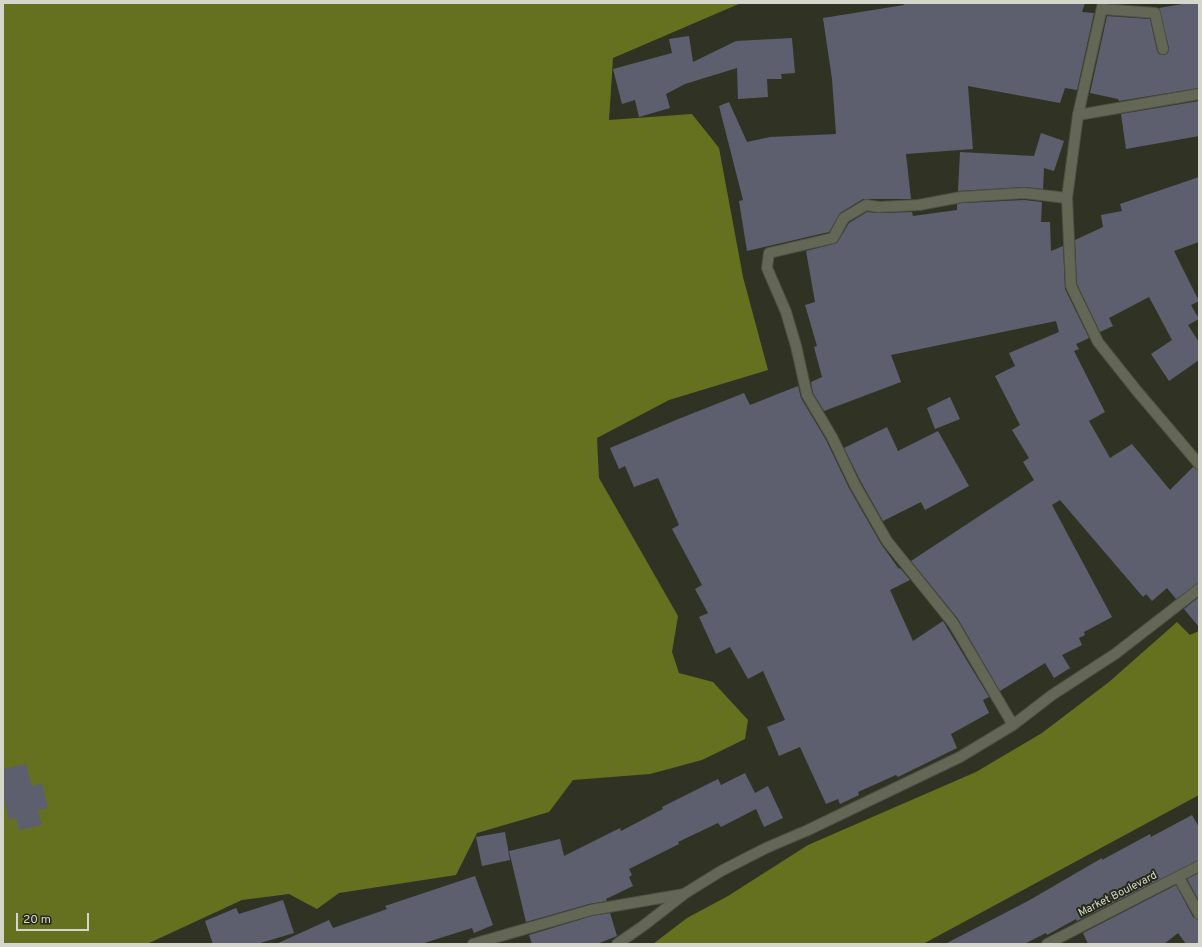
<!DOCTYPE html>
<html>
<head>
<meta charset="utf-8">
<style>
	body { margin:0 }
	#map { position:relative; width:1202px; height:947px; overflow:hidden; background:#303324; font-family:Overpass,sans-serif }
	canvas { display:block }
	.frame { position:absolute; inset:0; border:4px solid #d5d7cd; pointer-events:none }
	.scale { position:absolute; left:16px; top:913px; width:73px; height:18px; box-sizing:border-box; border:2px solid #d5d7cd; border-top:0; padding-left:5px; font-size:12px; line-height:14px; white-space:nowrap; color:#d5d7cd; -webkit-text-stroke:3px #27291b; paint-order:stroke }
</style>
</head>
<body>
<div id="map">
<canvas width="1202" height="947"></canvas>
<div class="frame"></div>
<div class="scale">20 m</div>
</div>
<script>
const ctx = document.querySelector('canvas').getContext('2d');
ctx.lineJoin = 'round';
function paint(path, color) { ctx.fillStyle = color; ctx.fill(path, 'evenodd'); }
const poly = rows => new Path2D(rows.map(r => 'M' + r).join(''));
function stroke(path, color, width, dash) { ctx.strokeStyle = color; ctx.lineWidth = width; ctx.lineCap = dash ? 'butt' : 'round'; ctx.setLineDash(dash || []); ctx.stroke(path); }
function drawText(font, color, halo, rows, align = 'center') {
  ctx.font = font + ' Overpass,sans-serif'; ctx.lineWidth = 4; ctx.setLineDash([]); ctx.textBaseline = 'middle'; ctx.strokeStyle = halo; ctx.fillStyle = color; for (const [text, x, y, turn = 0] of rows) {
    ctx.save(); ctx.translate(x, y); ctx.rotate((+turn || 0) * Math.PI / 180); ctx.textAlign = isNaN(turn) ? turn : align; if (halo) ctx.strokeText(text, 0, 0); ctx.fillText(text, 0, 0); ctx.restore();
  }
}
paint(poly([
	[3,3,741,3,613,58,609,120,692,114,719,148,743,277,768,370,669,400,597,438,599,478,678,616,672,652,679,673,713,682,748,720,745,739,702,760,650,774,573,780,549,812,477,833,456,875,339,893,317,909,289,894,242,900,147,944,3,944],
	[1177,622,1190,635,1199,631,1199,795,923,944,653,944,687,918,728,896,808,845,976,772,1042,733,1109,682]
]), '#66711f');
paint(poly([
	[903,3,1085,3,1082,12,1094,13,1077,90,1065,88,1060,103,968,86,973,149,906,154,911,199,863,199,840,213,829,232,747,251,739,201,743,200,719,106,729,102,747,142,770,137,836,134,832,79,823,18,904,5],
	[1188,3,1199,3,1199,88,1119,101,1118,99,1090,93,1107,16,1150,19,1157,51,1159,54,1164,55,1168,53,1169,48,1159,8],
	[689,36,693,62,736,41,792,38,795,73,781,74,782,79,767,79,768,97,738,99,737,68,685,84,666,94,670,108,639,117,635,100,622,104,613,69,672,53,669,39],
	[1199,101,1199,136,1126,149,1121,114],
	[1041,133,1064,141,1054,171,1044,168,1043,189,1024,187,958,191,960,152,1034,156],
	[1199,177,1199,242,1174,251,1199,301,1191,305,1199,319,1188,325,1199,342,1199,360,1169,381,1151,354,1172,340,1149,297,1109,318,1113,326,1100,332,1077,284,1075,240,1103,227,1101,215,1122,211,1120,204],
	[1024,200,1042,202,1041,222,1050,222,1051,251,1063,246,1065,289,1089,338,1076,344,1079,349,1074,351,1105,412,1089,421,1110,458,1132,444,1170,490,1193,467,1199,470,1199,583,1176,599,1167,588,1152,601,1146,594,1143,597,1060,500,1052,505,1112,617,1084,632,1085,635,1079,638,1082,645,1062,655,1070,668,1054,678,1045,663,1000,691,958,619,911,561,1034,480,1023,462,1029,458,1012,430,1020,425,995,376,1015,366,1009,353,1059,332,1056,321,891,355,901,382,824,411,813,393,811,382,822,377,814,347,817,346,805,305,815,302,806,251,837,243,849,223,867,212,879,213,912,212,913,216,957,210,957,204,962,203],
	[798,386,801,398,826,440,849,488,881,544,899,569,900,568,910,580,890,590,913,641,943,621,989,697,983,700,989,713,951,734,957,748,898,777,896,775,858,792,859,795,840,804,838,799,826,804,800,747,779,756,767,727,785,720,763,671,748,679,730,647,716,654,699,617,708,613,695,589,702,585,672,529,679,525,658,478,634,487,625,466,619,469,610,448,676,420,744,393,750,405],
	[950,397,960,419,935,429,927,408],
	[887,427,898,451,938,431,969,486,925,510,921,502,883,521,861,482,844,448],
	[1199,597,1199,627,1184,609],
	[26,764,32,786,42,783,48,808,38,810,42,825,19,830,16,818,9,820,3,795,3,769],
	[745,773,755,793,768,786,783,818,764,827,756,809,721,827,718,823,678,842,679,844,629,869,632,875,629,877,633,886,606,899,607,901,589,904,526,922,509,851,560,839,564,856,620,828,621,831,663,809,662,807,718,779,721,785],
	[1192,815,1199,827,1199,860,1077,921,1076,919,1047,935,1046,933,1024,944,945,944,1028,901,1102,858,1102,860,1150,834,1151,837],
	[505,832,510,860,482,866,476,837],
	[1199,873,1199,901,1187,879],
	[475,876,493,925,474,933,472,928,421,944,276,944,329,920,333,928,387,909,385,906],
	[1176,885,1193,917,1199,920,1199,944,1186,944,1178,933,1164,944,1088,944,1083,933],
	[283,900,294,933,257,944,213,944,205,921,236,908,239,914],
	[610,913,617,936,597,944,532,944,529,935,592,916]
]), '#5d5f6f');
const minor = poly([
	[1102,9,1155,13,1163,49],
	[1078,115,1199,94],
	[1013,725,953,623,887,541,855,485,832,437,807,395,796,346,786,312,767,268,769,253,833,238,844,218,866,205,879,207,919,205,961,197,1024,193,1067,198],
	[1179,878,1199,914],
	[473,944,591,910,684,894,721,871,766,848,808,830,960,757,1013,725,1052,695,1115,654,1199,589],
	[617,944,643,926,683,895],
	[1047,944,1199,866]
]);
const tertiary = poly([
	[1103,3,1078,115,1067,198,1071,286,1098,342,1137,391,1199,464]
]);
stroke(minor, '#4e5043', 12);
stroke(tertiary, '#4e5043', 12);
stroke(minor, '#646756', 10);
stroke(tertiary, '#646756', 10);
drawText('11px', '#d5d7cd', '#27291b', [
	["Market Boulevard",1118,895,-27]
]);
</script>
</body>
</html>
